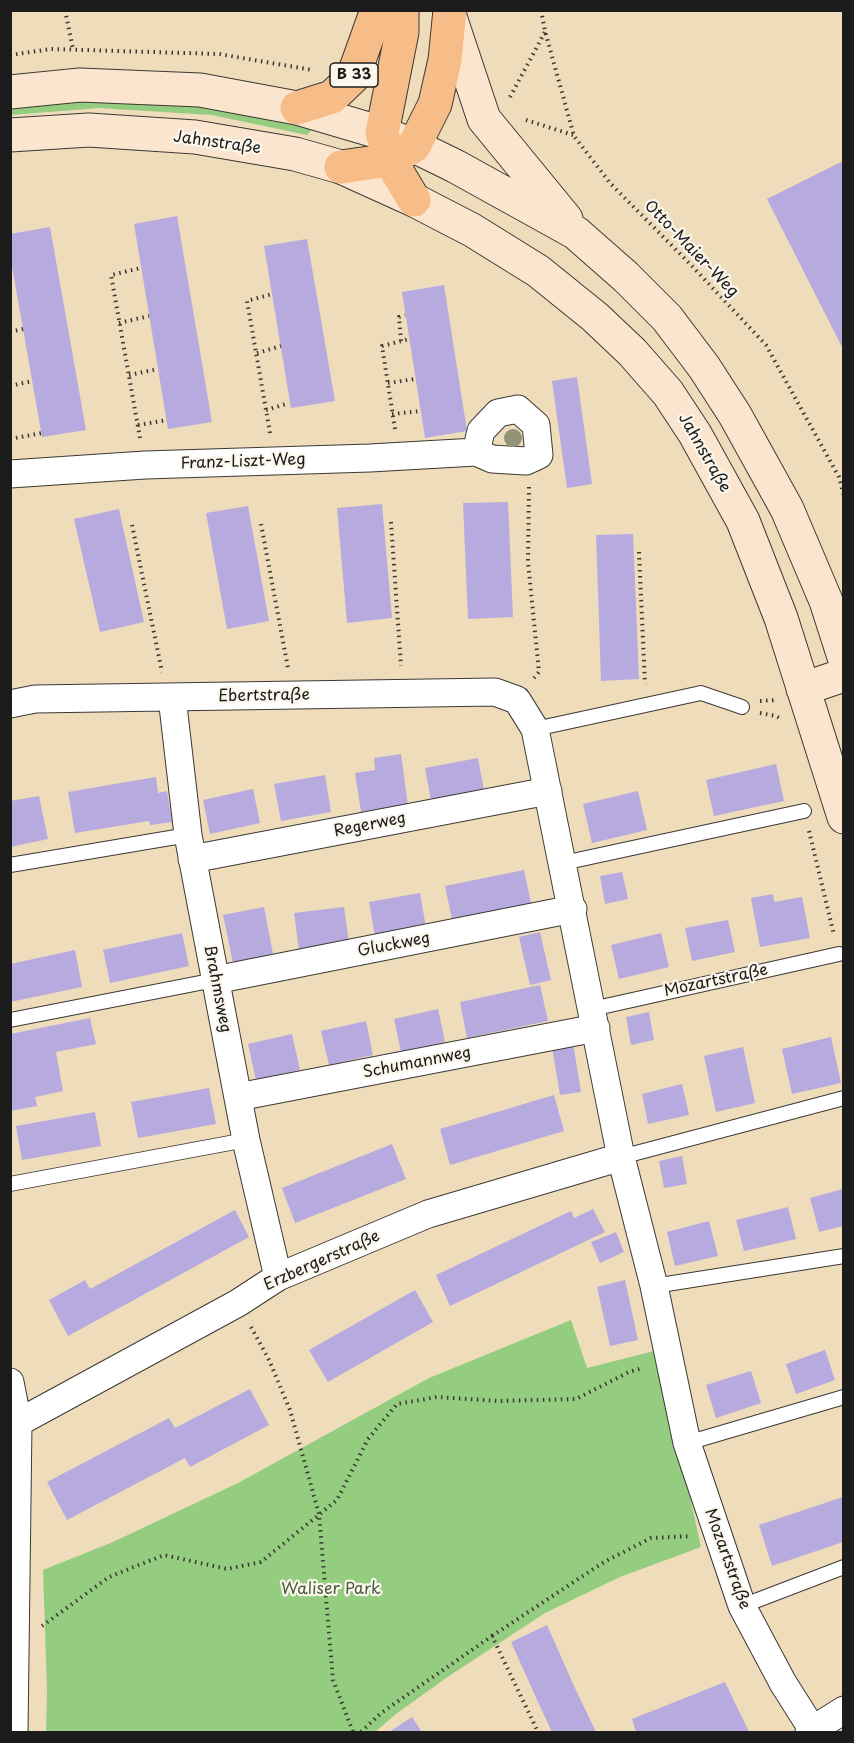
<!DOCTYPE html>
<html>
<head>
<meta charset="utf-8">
<style>
	body { margin:0 }
	#map { position:relative; width:854px; height:1743px; overflow:hidden; background:#efdcbb; font-family:"Playpen Sans",sans-serif }
	canvas { display:block }
	.frame { position:absolute; inset:0; border:12px solid #1c1c1c; pointer-events:none }
</style>
</head>
<body>
<div id="map">
<canvas width="854" height="1743"></canvas>
<div class="frame"></div>
</div>
<script>
const ctx = document.querySelector('canvas').getContext('2d');
ctx.lineJoin = 'round';
function paint(path, color) { ctx.fillStyle = color; ctx.fill(path, 'evenodd'); }
const poly = rows => new Path2D(rows.map(r => 'M' + r).join(''));
function stroke(path, color, width, dash) { ctx.strokeStyle = color; ctx.lineWidth = width; ctx.lineCap = dash ? 'butt' : 'round'; ctx.setLineDash(dash || []); ctx.stroke(path); }
function drawText(font, color, halo, rows, align = 'center') {
  ctx.font = font + ' "Playpen Sans",sans-serif'; ctx.lineWidth = 4.5; ctx.setLineDash([]); ctx.textBaseline = 'middle'; ctx.strokeStyle = halo; ctx.fillStyle = color; for (const [text, x, y, turn = 0] of rows) {
    ctx.save(); ctx.translate(x, y); ctx.rotate((+turn || 0) * Math.PI / 180); ctx.textAlign = isNaN(turn) ? turn : align; if (halo) ctx.strokeText(text, 0, 0); ctx.fillText(text, 0, 0); ctx.restore();
  }
}
paint(poly([
	[99,97,190,101,315,126,307,135,212,115,99,108,11,115,11,105],
	[571,1320,587,1368,658,1350,701,1547,620,1577,545,1613,446,1678,396,1714,375,1732,46,1732,47,1690,43,1570,113,1542,238,1483,429,1378]
]), '#94cd80');
paint(poly([
	[843,161,843,349,767,199],
	[177,216,212,422,168,429,134,224],
	[50,227,86,430,42,437,10,255,10,234],
	[307,239,335,401,291,408,264,246],
	[444,285,467,431,425,438,402,292],
	[577,377,592,484,567,488,552,381],
	[508,502,513,617,468,619,463,503],
	[382,504,392,618,347,623,337,508],
	[248,506,269,621,227,629,206,513],
	[119,509,144,622,100,632,74,519],
	[633,534,639,679,601,681,596,535],
	[401,754,408,806,361,812,355,773,375,770,374,758],
	[478,758,484,791,431,801,425,768],
	[776,764,784,801,714,816,706,780],
	[325,775,331,812,281,821,274,784],
	[156,777,158,793,167,791,172,822,150,825,149,821,75,833,68,792],
	[253,789,260,823,210,834,203,800],
	[638,791,647,830,592,843,583,804],
	[39,796,48,839,10,847,10,801],
	[524,870,531,903,452,919,445,886],
	[622,872,628,899,605,904,600,876],
	[420,893,426,928,375,937,369,902],
	[773,894,774,902,802,897,810,938,760,947,751,898],
	[264,907,273,954,233,963,223,915],
	[344,907,349,943,299,950,294,913],
	[728,920,735,952,692,961,685,928],
	[540,932,551,980,530,985,519,937],
	[182,933,189,966,110,983,103,950],
	[661,933,669,967,619,979,611,945],
	[75,950,82,987,10,1002,10,964],
	[540,985,548,1021,467,1038,460,1002],
	[438,1009,445,1042,401,1052,394,1019],
	[649,1012,654,1040,631,1045,626,1017],
	[90,1018,96,1044,56,1052,63,1091,35,1097,37,1106,10,1111,10,1034],
	[366,1021,373,1055,329,1065,321,1031],
	[292,1034,300,1070,256,1080,248,1044],
	[831,1037,841,1083,792,1094,782,1049],
	[573,1043,581,1092,560,1095,552,1047],
	[743,1047,755,1103,716,1112,704,1056],
	[682,1084,689,1115,648,1124,642,1094],
	[209,1088,216,1124,138,1138,131,1102],
	[554,1095,564,1131,450,1165,440,1129],
	[95,1112,101,1146,22,1160,16,1126],
	[392,1144,406,1179,295,1223,282,1188],
	[682,1156,687,1184,664,1188,659,1161],
	[843,1189,843,1226,819,1232,810,1198],
	[788,1207,796,1239,744,1251,736,1220],
	[593,1209,605,1232,450,1306,436,1275,571,1211,574,1218],
	[235,1210,249,1237,68,1336,49,1300,85,1280,90,1289],
	[709,1221,718,1256,675,1266,667,1232],
	[616,1232,624,1252,600,1263,591,1242],
	[625,1280,638,1340,610,1346,597,1287],
	[415,1290,433,1322,328,1382,309,1350],
	[825,1350,835,1380,796,1394,786,1364],
	[751,1371,761,1403,716,1418,706,1385],
	[250,1389,269,1425,190,1467,185,1458,67,1520,47,1482,169,1418,175,1428],
	[843,1497,843,1542,772,1566,759,1525],
	[547,1625,574,1686,596,1732,552,1732,538,1702,511,1642],
	[725,1682,749,1732,636,1732,632,1719],
	[412,1717,422,1732,389,1732]
]), '#b7aadf');
const lane = poly([
	[535,729,701,693,742,707],
	[563,863,804,811],
	[10,865,188,835],
	[592,1009,839,954],
	[10,1020,215,980],
	[621,1157,844,1098],
	[10,1184,246,1140],
	[654,1286,844,1256],
	[687,1443,844,1397],
	[742,1606,844,1567]
]);
const street = poly([
	[10,474,145,465,370,458,476,452,492,459,526,461,539,455,536,425,518,409,498,413,481,431,476,452],
	[172,697,188,835,246,1140,278,1277],
	[10,704,35,699,495,692,517,700,535,729,621,1157,654,1286,687,1443,742,1606,783,1683,814,1732],
	[192,859,548,791],
	[215,980,573,909],
	[238,1097,596,1028],
	[10,1382,18,1423,14,1732],
	[10,1427,238,1303,278,1277,428,1214,621,1157],
	[809,1732,844,1710]
]);
const secondary = poly([
	[450,17,484,119,566,219],
	[10,92,80,85,200,90,297,108,382,133,414,146,455,166,576,233,626,277,667,318,704,367,735,415,787,509,826,601,844,657],
	[10,135,89,130,195,137,295,154,341,167,414,200,472,230,538,271,595,317,632,352,668,393,695,434,743,521,781,618,844,817],
	[803,689,844,675]
]);
const primary = poly([
	[402,10,402,32,382,133,390,160,414,200],
	[297,108,332,97,353,77,377,10],
	[341,167,390,160,414,146,435,104,445,60,450,10]
]);
stroke(lane, '#3c3934', 16);
stroke(street, '#3c3934', 29);
stroke(secondary, '#3c3934', 35);
stroke(primary, '#3c3934', 35);
stroke(poly([
	[65,10,73,49],
	[541,10,545,31,574,136,610,183,692,266,766,345,839,477,844,496],
	[10,55,51,49,219,54,312,70],
	[510,97,545,32],
	[526,120,573,135],
	[10,281,15,280],
	[119,323,149,316],
	[10,332,23,329],
	[401,341,399,317,405,315],
	[257,353,281,346],
	[129,375,158,369],
	[388,383,415,379],
	[10,386,32,381],
	[266,410,289,403],
	[392,414,421,411],
	[138,425,167,420],
	[395,429,382,346,409,339],
	[270,433,247,301,272,294],
	[140,438,111,275,141,268],
	[10,439,42,433],
	[529,487,528,562,539,672,534,678],
	[391,522,401,666],
	[261,524,288,668],
	[132,525,162,672],
	[639,552,645,684],
	[760,701,776,700],
	[760,713,776,716,781,719],
	[809,831,834,935],
	[251,1327,269,1360,290,1410,319,1514,333,1680,353,1732],
	[42,1626,109,1577,164,1555,227,1569,261,1562,337,1500,368,1439,397,1404,437,1397,498,1401,576,1399,629,1372,643,1368],
	[492,1636,604,1562,651,1538,691,1536],
	[361,1732,381,1713,492,1636,538,1732]
]), '#3c3934', 4, [1.5, 4.5]);
stroke(lane, '#fff', 14);
stroke(street, '#fff', 27);
stroke(secondary, '#fce5cf', 33);
stroke(primary, '#f7bd88', 33);
ctx.fillStyle = '#929477';
for (const [x, y] of [
	[513,438]
]) { ctx.beginPath(); ctx.arc(x, y, 9, 0, 2 * Math.PI); ctx.fill(); }
for (const [x, y, w] of [
	[354,75,48]
]) { const box = new Path2D(); box.roundRect(x - w / 2, y - 12, w, 24, 4.5); ctx.fillStyle = '#fbf7ec'; ctx.fill(box); stroke(box, '#1c1c1c', 1.5); }
drawText('bold 15px', '#1c1c1c', null, [
	["B 33",354,75]
]);
drawText('16px', '#1c1c1c', '#fbf7ec', [
	["Jahnstraße",217,143,8],
	["Otto-Maier-Weg",691,249,46],
	["Jahnstraße",704,453,60],
	["Franz-Liszt-Weg",243,462,-2],
	["Ebertstraße",264,696,-1],
	["Regerweg",370,825,-11],
	["Gluckweg",394,945,-11],
	["Mozartstraße",716,981,-12],
	["Brahmsweg",217,989,79],
	["Schumannweg",417,1063,-11],
	["Erzbergerstraße",322,1261,-24],
	["Mozartstraße",727,1559,70]
]);
drawText('16px', '#465a3f', '#fbf7ec', [
	["Waliser Park",331,1590]
]);
</script>
</body>
</html>
